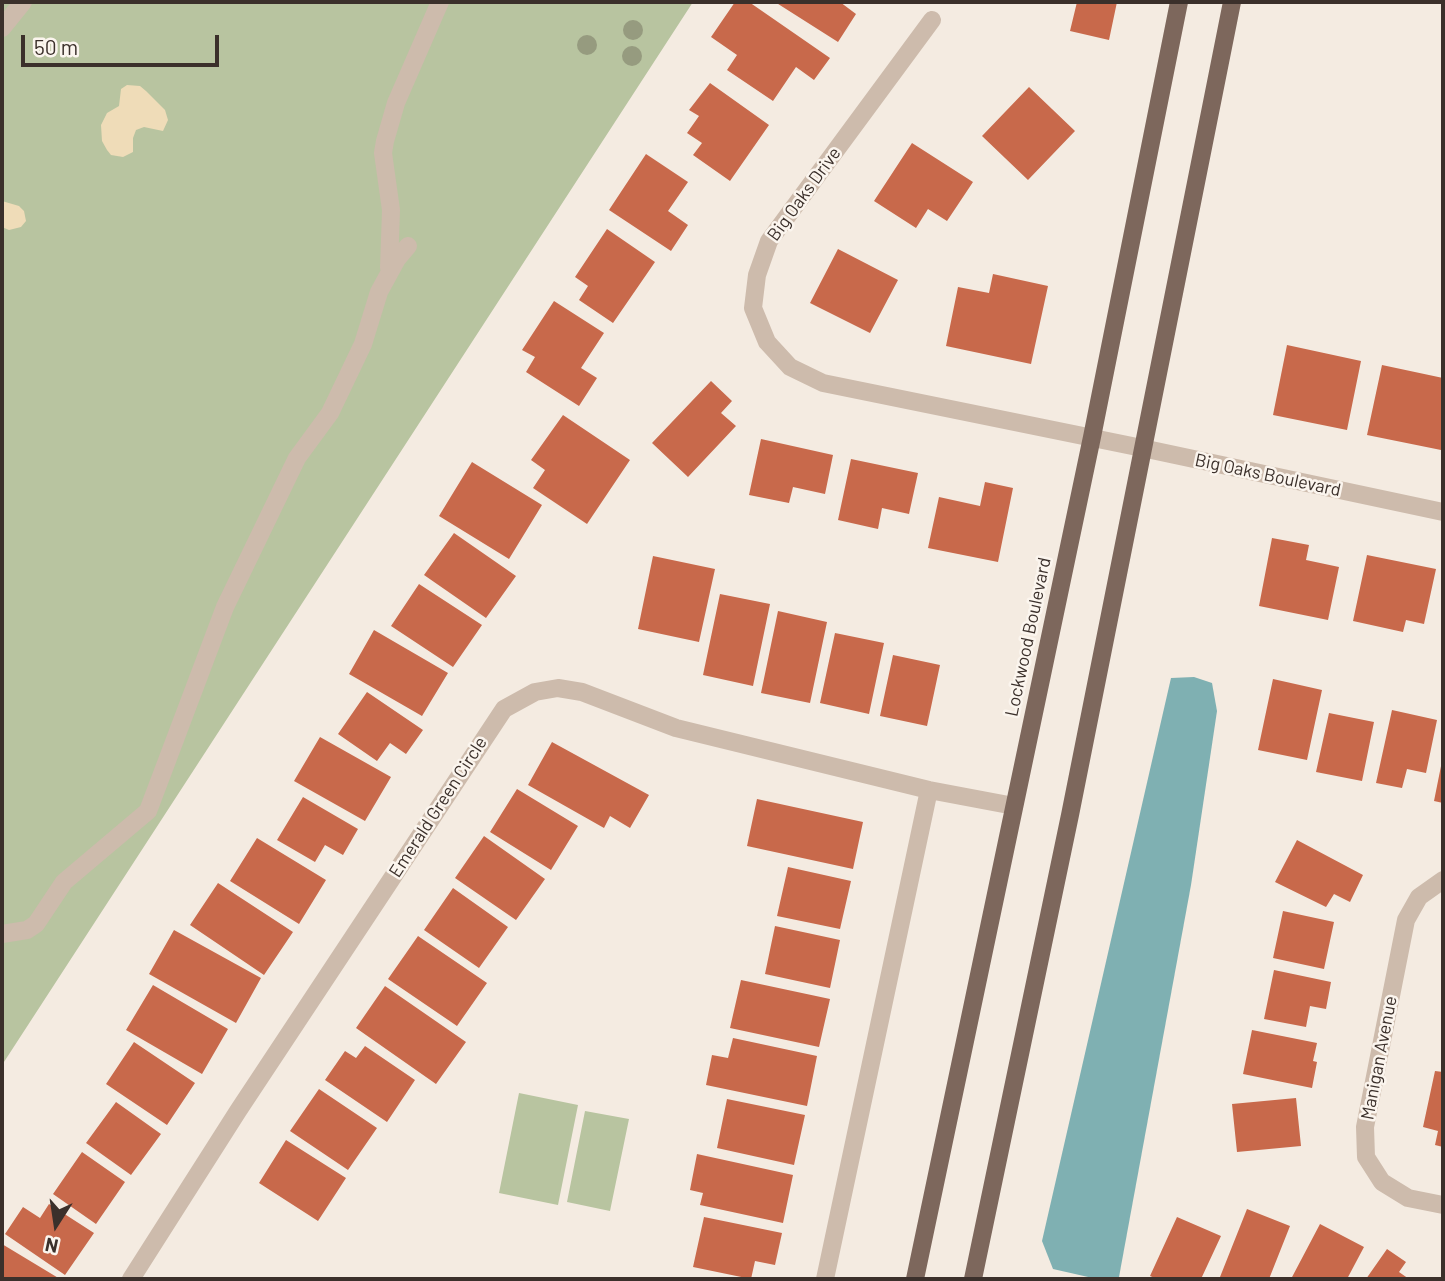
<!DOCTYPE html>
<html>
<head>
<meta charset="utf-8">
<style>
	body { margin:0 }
	#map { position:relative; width:1445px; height:1281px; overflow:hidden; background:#f4ebe1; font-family:Barlow,sans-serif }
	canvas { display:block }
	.frame { position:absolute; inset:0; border:4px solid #3b302b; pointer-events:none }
	.north { position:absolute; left:21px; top:1190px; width:70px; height:70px; -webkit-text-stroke:5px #fbf5ee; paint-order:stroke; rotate:192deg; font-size:19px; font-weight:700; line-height:28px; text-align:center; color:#3b302b }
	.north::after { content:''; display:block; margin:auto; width:24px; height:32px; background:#3b302b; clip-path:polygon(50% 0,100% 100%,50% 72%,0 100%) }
	.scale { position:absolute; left:21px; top:35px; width:198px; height:32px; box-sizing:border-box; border:4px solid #3b302b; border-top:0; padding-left:9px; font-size:21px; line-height:24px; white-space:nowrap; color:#3b302b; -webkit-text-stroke:5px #fbf5ee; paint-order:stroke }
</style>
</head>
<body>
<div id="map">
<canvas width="1445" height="1281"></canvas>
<div class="frame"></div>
<div class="north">N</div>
<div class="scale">50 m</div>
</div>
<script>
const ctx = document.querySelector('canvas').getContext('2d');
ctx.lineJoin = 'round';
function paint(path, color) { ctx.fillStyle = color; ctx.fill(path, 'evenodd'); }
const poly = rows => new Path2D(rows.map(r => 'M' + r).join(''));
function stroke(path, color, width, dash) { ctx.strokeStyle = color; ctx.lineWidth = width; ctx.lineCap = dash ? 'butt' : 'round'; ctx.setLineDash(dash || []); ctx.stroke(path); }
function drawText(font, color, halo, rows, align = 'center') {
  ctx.font = font + ' Barlow,sans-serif'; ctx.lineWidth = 5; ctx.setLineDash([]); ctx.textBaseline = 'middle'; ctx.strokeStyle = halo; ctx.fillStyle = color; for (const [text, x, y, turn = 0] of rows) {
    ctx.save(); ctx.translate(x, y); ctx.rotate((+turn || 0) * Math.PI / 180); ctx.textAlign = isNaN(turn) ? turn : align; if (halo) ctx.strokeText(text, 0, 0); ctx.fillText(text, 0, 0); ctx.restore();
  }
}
paint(poly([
	[2,2,693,2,2,1065],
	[519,1093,578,1105,558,1205,499,1193],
	[585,1111,629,1119,610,1211,567,1202]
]), '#b8c4a0');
paint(poly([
	[127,85,140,86,146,91,165,110,168,120,163,131,144,127,136,130,133,138,133,152,123,157,111,155,107,150,102,141,101,125,107,113,119,106,121,89],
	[2,201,19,206,24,211,26,221,21,227,9,230,2,227]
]), '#efdcb8');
paint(poly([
	[1194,677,1212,683,1217,711,1191,885,1119,1277,1097,1279,1053,1269,1042,1241,1171,678]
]), '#7fb0b2');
paint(poly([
	[735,2,749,2,830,58,814,80,796,67,773,101,727,70,737,55,711,37],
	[775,2,840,2,856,14,838,42],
	[1077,2,1117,2,1109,40,1070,31],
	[710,83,769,125,730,181,693,155,702,143,687,133,699,116,689,110],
	[1029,87,1075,131,1028,180,982,136],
	[912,143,973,182,947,221,928,209,916,228,874,201],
	[646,154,688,182,668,211,688,225,671,251,609,210],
	[607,229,655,262,613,323,579,300,588,286,575,277],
	[838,249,898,280,870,333,810,303],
	[993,274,1048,286,1031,364,946,346,958,287,989,293],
	[554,301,604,333,581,368,597,378,579,406,526,372,535,357,522,350],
	[1287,345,1361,361,1347,430,1273,415],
	[1382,365,1443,378,1443,439,1441,450,1367,435],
	[711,381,732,401,721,413,736,426,688,477,652,443],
	[563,415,630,460,587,524,533,488,545,470,531,460],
	[761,439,833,455,825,494,793,487,789,503,749,495],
	[851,459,918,473,909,514,882,508,878,529,838,520],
	[472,462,542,505,509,559,439,516],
	[985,482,1013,488,998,562,928,548,939,497,980,506],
	[454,533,516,576,486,618,424,575],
	[1272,538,1309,545,1306,560,1339,567,1328,620,1259,606],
	[1367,555,1436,569,1424,624,1406,620,1403,632,1353,621],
	[653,556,715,569,699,642,638,629],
	[419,584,482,625,453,667,391,626],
	[720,594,770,604,753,686,703,675],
	[778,611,827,622,810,703,761,693],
	[374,630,448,673,422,716,349,674],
	[835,633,884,643,869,714,820,703],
	[893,655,940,665,927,726,880,716],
	[1273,679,1322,690,1307,760,1258,750],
	[367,692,423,730,406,754,390,743,377,761,338,734],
	[1392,710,1437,720,1426,773,1407,769,1402,788,1376,783],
	[1329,713,1374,722,1362,781,1316,772],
	[320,737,391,777,365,821,294,781],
	[552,742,649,795,630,828,610,816,604,828,528,785],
	[1442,761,1443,762,1443,803,1434,801],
	[517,789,578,826,551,870,490,832],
	[303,797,358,829,343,855,325,845,315,862,277,840],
	[757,799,863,822,853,869,747,846],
	[484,836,545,879,516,920,455,878],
	[257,838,326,880,299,924,230,881],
	[1297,840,1363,875,1350,902,1334,894,1326,907,1275,882],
	[788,867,851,881,840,929,777,916],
	[218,883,293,932,264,975,190,925],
	[453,888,508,927,479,968,424,930],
	[1283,911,1334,922,1324,969,1273,958],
	[775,926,840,940,830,988,765,974],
	[174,930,261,978,236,1023,149,974],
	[418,936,487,983,457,1026,388,979],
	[1274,970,1331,982,1326,1009,1310,1006,1306,1027,1264,1019],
	[741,980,830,999,819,1047,730,1028],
	[153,985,228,1029,202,1074,126,1030],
	[385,986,466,1042,436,1084,356,1028],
	[1252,1030,1317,1043,1313,1061,1317,1062,1312,1088,1243,1074],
	[733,1038,817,1056,807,1106,706,1085,712,1055,728,1058],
	[134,1042,195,1083,167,1125,106,1084],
	[365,1046,415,1080,387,1122,325,1080,345,1051,356,1058],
	[1435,1071,1443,1072,1443,1147,1435,1145,1438,1131,1423,1127],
	[319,1089,377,1128,348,1170,290,1131],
	[1296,1098,1301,1146,1237,1152,1232,1104],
	[727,1099,805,1115,794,1165,717,1148],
	[116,1102,161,1134,131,1175,86,1143],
	[286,1140,346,1178,318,1221,259,1183],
	[82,1152,125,1182,96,1224,53,1194],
	[697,1154,793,1175,783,1223,700,1205,703,1193,690,1190],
	[49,1204,94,1233,65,1275,5,1234,23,1207,40,1218],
	[1247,1209,1290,1226,1269,1279,1226,1279,1220,1277],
	[704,1217,782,1233,775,1265,755,1261,751,1279,693,1267],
	[1177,1217,1221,1236,1201,1279,1157,1279,1150,1276],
	[1320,1224,1364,1247,1347,1279,1291,1279],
	[2,1244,60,1279,2,1279],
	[1387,1249,1406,1262,1399,1272,1409,1279,1366,1279]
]), '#c8694b');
stroke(poly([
	[932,20,769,241,757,275,753,308,767,342,790,367,823,383,1142,448,1443,512],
	[2,28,23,2],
	[389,268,391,210,383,153,385,141,396,103,440,2],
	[1443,880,1419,897,1406,920,1365,1127,1366,1157,1382,1182,1408,1198,1443,1205],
	[2,934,27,930,36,924,64,882,148,811,225,607,297,458,330,413,363,344,379,292,397,259,408,246],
	[131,1279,238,1111,504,709,535,692,558,688,582,692,676,728,929,790,1014,806],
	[825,1279,929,790]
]), '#cdbbac', 18);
stroke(poly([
	[915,1279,1092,437,1179,2],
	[973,1279,1070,815,1232,2]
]), '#7d675c', 18);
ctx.fillStyle = '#969b7f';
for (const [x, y] of [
	[633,30],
	[587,45],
	[632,56]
]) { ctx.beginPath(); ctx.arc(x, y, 10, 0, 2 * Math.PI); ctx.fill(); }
drawText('18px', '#3b302b', '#fbf5ee', [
	["Big Oaks Drive",804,194,-54],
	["Big Oaks Boulevard",1268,475,12],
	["Lockwood Boulevard",1028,637,-78],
	["Emerald Green Circle",438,807,-57],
	["Manigan Avenue",1379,1058,-79]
]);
</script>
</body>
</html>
